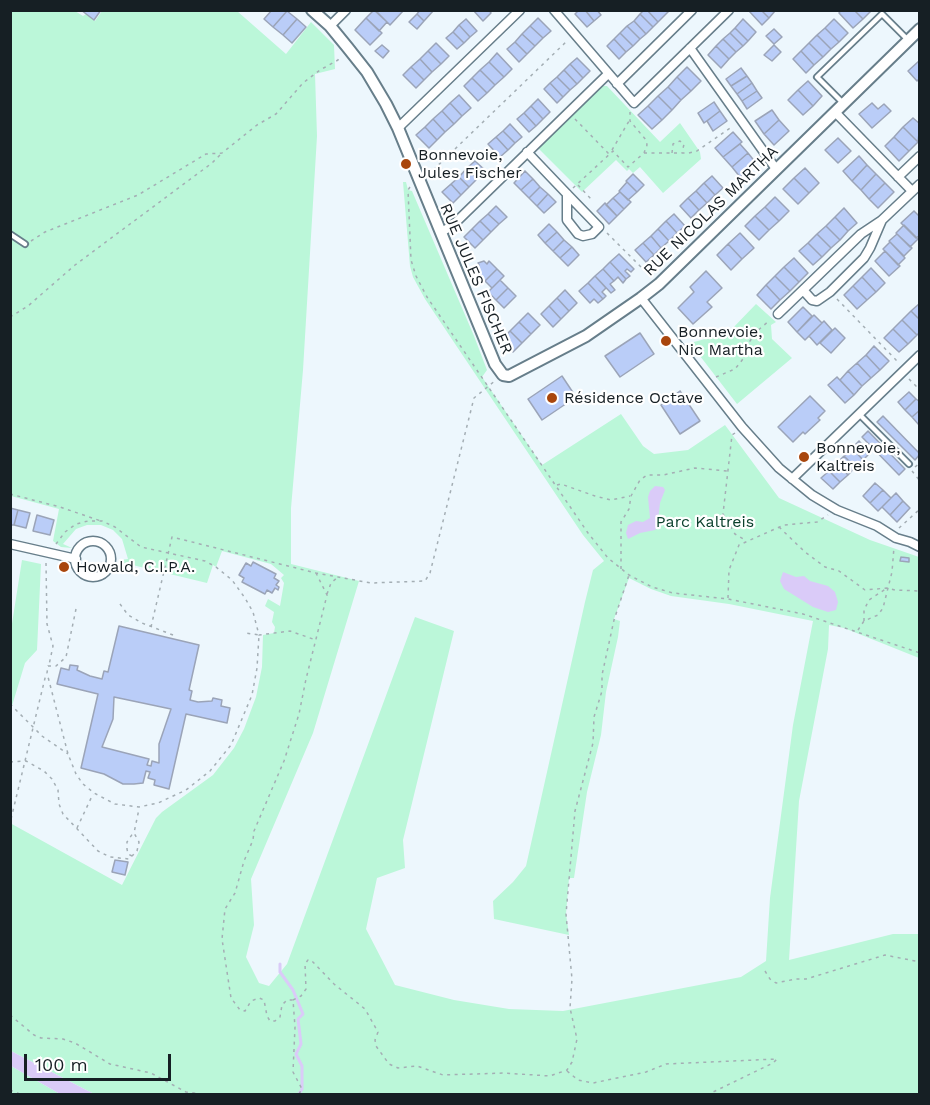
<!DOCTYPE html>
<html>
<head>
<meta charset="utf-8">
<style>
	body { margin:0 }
	#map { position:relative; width:930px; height:1105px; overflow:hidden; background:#edf7fd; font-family:"Work Sans",sans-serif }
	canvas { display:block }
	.frame { position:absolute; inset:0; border:12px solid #161f24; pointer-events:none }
	.scale { position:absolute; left:24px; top:1054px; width:147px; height:27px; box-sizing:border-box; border:3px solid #161f24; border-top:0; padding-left:8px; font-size:18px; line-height:21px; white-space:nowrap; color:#161f24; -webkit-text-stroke:4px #fff; paint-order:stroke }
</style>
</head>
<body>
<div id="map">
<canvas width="930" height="1105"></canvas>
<div class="frame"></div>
<div class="scale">100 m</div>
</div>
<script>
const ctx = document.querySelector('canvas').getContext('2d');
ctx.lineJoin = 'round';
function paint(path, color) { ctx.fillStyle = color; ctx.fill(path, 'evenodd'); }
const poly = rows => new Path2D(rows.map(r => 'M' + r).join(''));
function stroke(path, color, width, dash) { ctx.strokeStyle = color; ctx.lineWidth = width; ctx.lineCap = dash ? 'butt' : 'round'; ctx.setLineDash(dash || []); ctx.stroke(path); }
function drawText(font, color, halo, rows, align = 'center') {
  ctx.font = font + ' "Work Sans",sans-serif'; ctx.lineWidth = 4.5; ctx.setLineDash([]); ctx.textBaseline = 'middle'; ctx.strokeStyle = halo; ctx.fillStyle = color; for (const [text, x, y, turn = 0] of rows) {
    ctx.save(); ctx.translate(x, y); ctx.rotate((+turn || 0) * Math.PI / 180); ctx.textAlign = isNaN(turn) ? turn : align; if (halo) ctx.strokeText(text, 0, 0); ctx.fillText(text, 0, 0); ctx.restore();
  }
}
paint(poly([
	[11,11,75,11,83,16,86,14,95,21,102,11,237,11,286,54,311,22,334,45,335,69,315,74,317,136,303,370,291,508,291,564,359,581,313,733,251,879,254,925,246,957,259,983,269,986,287,964,415,617,454,631,403,840,405,868,377,878,366,929,395,985,454,1000,509,1009,563,1011,741,977,766,961,770,898,793,725,813,621,729,604,671,596,651,589,629,578,614,619,620,621,618,637,606,692,601,735,587,792,574,878,569,878,566,914,569,935,494,919,493,901,513,882,526,866,585,602,593,570,604,561,583,535,425,299,413,277,410,266,403,182,406,182,408,190,412,191,474,336,487,370,482,377,542,465,621,414,643,446,654,454,688,450,725,425,779,498,870,540,919,557,919,658,844,628,829,625,828,649,799,801,789,960,893,934,919,934,919,1094,94,1094,11,1051,10,823,122,885,156,818,162,812,213,775,234,748,244,729,256,697,262,667,263,635,274,633,275,627,272,622,274,612,265,606,268,599,280,606,284,583,281,578,284,575,271,564,222,551,216,567,213,565,207,583,120,562,120,560,128,559,122,539,113,530,101,525,87,525,76,529,63,544,72,548,61,547,53,541,59,509,11,496],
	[603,86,607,86,660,142,680,123,700,152,701,159,663,193,640,167,633,173,629,169,627,171,616,160,582,192,538,148],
	[756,304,776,322,771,325,772,339,792,358,737,404,690,343,728,333],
	[22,560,41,564,37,650,25,663,11,709,11,630],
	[11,1066,60,1094,11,1094]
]), '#bbf7d9');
paint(poly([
	[655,486,663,487,665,490,660,503,658,520,660,526,655,530,640,533,628,539,626,533,628,525,636,521,643,522,650,518,648,497,650,491],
	[783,572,796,577,804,576,810,581,828,586,835,592,838,602,836,610,828,612,813,607,784,589,780,581],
	[11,1051,94,1094,60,1094,11,1066]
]), '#dacbf8');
stroke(poly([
	[280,964,280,972,293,990,303,1014,298,1019,301,1044,296,1054,302,1066,302,1089,299,1094]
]), '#dacbf8', 3);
const building = poly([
	[81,10,101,10,94,20,81,10],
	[272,10,287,11,273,27,264,19,272,10],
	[374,10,387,22,379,31,366,18,374,10],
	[375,10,404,10,390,25,375,10],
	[420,10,434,10,424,21,417,14,420,10],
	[473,10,489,10,491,13,483,21,473,10],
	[579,10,585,10,594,21,587,27,575,14,579,10],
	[585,10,597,10,601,15,594,21,585,10],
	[644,10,647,10,658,22,653,27,640,14,644,10],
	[647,10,670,10,658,22,647,10],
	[761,10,769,18,762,25,749,11,761,10],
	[761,10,775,10,775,11,769,18,761,10],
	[841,10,854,10,863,19,853,28,839,13,841,10],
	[854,10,870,10,871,11,863,19,854,10],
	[287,11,297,19,283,35,273,27,287,11],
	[417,14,424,21,417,29,409,22,417,14],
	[640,14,653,27,646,34,634,21,640,14],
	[366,18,382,33,370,45,355,30,366,18],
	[538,18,551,31,543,38,530,26,538,18],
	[297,19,306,27,292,43,283,35,297,19],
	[466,19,477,31,470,37,459,25,466,19],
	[743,19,756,32,748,41,735,28,743,19],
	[834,19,848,33,839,42,825,28,834,19],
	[634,21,646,34,640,39,627,26,634,21],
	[459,25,470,37,464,43,453,32,459,25],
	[530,26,543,38,535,46,522,34,530,26],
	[627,26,640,39,633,46,620,33,627,26],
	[735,28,748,41,743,46,730,33,735,28],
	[825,28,839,42,831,49,817,35,825,28],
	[774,29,782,37,774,44,766,36,774,29],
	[453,32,464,43,457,49,446,38,453,32],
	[620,33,633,46,626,52,614,39,620,33],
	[730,33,743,46,736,52,723,39,730,33],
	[522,34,535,46,527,54,515,42,522,34],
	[817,35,831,49,823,57,809,43,817,35],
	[614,39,626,52,619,59,607,46,614,39],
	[723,39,736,52,729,59,716,46,723,39],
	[515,42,527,54,519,62,507,49,515,42],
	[436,43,449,56,441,64,428,51,436,43],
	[809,43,823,57,814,65,801,51,809,43],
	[382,45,389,51,383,58,375,51,382,45],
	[774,45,781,52,772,61,764,55,774,45],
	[716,46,729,59,721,68,708,55,716,46],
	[428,51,441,64,432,72,420,59,428,51],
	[801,51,814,65,806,73,793,59,801,51],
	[497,53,512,69,504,77,489,62,497,53],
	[577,58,590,71,583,78,570,64,577,58],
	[420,59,432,72,424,80,411,67,420,59],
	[920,60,920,78,917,81,908,71,920,60],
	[489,62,504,77,495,85,480,70,489,62],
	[570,64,583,78,577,84,564,70,570,64],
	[411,67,424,80,416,88,403,75,411,67],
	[687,67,701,81,691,91,677,77,687,67],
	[741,68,747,76,731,86,726,79,741,68],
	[480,70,495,85,487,93,472,78,480,70],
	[564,70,577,84,570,90,557,77,564,70],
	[747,76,752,83,737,94,731,86,747,76],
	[557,77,570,90,563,97,550,83,557,77],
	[677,77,691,91,681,100,668,87,677,77],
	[472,78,487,93,478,101,464,86,472,78],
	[808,81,822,96,813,106,798,90,808,81],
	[550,83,563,97,557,103,544,89,550,83],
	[752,83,757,91,742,101,737,94,752,83],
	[668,87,681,100,672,110,658,96,668,87],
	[798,90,813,106,803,115,788,100,798,90],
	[757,91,762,98,747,109,742,101,757,91],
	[459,95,471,108,462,116,450,103,459,95],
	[658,96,672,110,662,120,648,106,658,96],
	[538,99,550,112,543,119,531,106,538,99],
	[714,102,720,111,704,123,698,113,714,102],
	[450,103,462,116,454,124,442,111,450,103],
	[872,103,878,109,884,104,891,111,872,128,859,114,872,103],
	[531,106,543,119,536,126,524,113,531,106],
	[648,106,662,120,652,129,638,115,648,106],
	[772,110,779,120,764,134,755,121,772,110],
	[442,111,454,124,445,132,433,119,442,111],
	[720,111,727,121,713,131,707,121,720,111],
	[524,113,536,126,529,132,517,119,524,113],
	[913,118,920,124,918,142,903,127,913,118],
	[433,119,445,132,437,140,425,127,433,119],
	[779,120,789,131,774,145,764,134,779,120],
	[510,124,522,137,515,143,503,131,510,124],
	[425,127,437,140,429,148,416,135,425,127],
	[903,127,918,142,909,151,894,137,903,127],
	[503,131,515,143,508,150,496,137,503,131],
	[733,132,742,142,723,157,715,148,733,132],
	[496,137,508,150,500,157,488,144,496,137],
	[894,137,909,151,899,161,885,146,894,137],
	[838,138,851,151,838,163,825,150,838,138],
	[740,144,748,153,732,167,723,157,740,144],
	[748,153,756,163,740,177,732,167,748,153],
	[859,156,867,165,852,181,843,171,859,156],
	[475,161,486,171,477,179,467,168,475,161],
	[867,165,876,174,861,190,852,181,867,165],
	[467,168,477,179,469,187,459,177,467,168],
	[805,168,819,183,809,193,794,178,805,168],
	[525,171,533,179,521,190,514,183,525,171],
	[633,174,644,185,637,192,626,181,633,174],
	[876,174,885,183,869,199,861,190,876,174],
	[712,176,723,188,715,195,704,183,712,176],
	[459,177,469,187,461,195,451,184,459,177],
	[794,178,809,193,798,204,783,189,794,178],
	[533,179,540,187,529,198,521,190,533,179],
	[627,182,637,192,628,200,619,191,627,182],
	[704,183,715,195,707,203,696,191,704,183],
	[885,183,894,192,878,208,869,199,885,183],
	[451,184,461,195,453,203,442,192,451,184],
	[540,187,548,194,537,206,529,198,540,187],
	[696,191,707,203,699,210,688,198,696,191],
	[620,192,631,202,624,209,613,198,620,192],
	[548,194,556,202,544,213,537,206,548,194],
	[775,197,789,211,779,221,765,207,775,197],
	[613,198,624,209,617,216,606,205,613,198],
	[688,198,699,210,691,218,680,206,688,198],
	[605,203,617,216,609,224,597,211,605,203],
	[496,206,507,217,499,224,488,214,496,206],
	[765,207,779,221,769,230,755,216,765,207],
	[844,208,857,223,848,231,835,217,844,208],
	[914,211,920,217,920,235,916,238,901,223,914,211],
	[488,214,499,224,491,232,480,221,488,214],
	[674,214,685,226,677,233,666,221,674,214],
	[755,216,769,230,759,240,745,226,755,216],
	[835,217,848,231,840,240,826,226,835,217],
	[480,221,491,232,483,240,472,229,480,221],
	[666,221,677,233,669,241,658,229,666,221],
	[549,224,557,232,545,243,538,235,549,224],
	[904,225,918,239,910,247,896,233,904,225],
	[826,226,840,240,831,248,817,234,826,226],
	[472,229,483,240,475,248,464,237,472,229],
	[658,229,669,241,661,248,651,236,658,229],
	[557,232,564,240,553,251,545,243,557,232],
	[740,233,754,248,742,259,728,244,740,233],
	[817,234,831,248,822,257,808,243,817,234],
	[897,234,912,248,904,256,889,241,897,234],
	[651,236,661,248,654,255,643,243,651,236],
	[564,240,572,247,560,258,553,251,564,240],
	[890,242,905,258,898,265,883,249,890,242],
	[643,243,654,255,646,262,635,250,643,243],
	[808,243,822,257,813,265,799,251,808,243],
	[728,244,742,259,731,270,717,255,728,244],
	[572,247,579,255,568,266,560,258,572,247],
	[885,251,900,266,889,276,875,261,885,251],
	[619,254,634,269,631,272,627,269,625,271,630,276,626,279,610,262,619,254],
	[794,258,808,273,799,282,784,267,794,258],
	[484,261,487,264,489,261,497,269,485,281,474,270,479,265,478,263,484,261],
	[610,262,626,279,623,283,618,277,614,281,603,269,610,262],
	[784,267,799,282,790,291,775,276,784,267],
	[871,268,885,283,876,292,862,277,871,268],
	[497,269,504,276,492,288,485,281,497,269],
	[603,269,614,281,610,284,615,290,611,293,595,276,603,269],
	[706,271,722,288,707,302,712,307,693,324,678,308,694,292,690,287,706,271],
	[595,276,606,288,602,292,606,296,603,299,588,283,595,276],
	[775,276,790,291,780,300,766,285,775,276],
	[862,277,876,292,867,300,853,286,862,277],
	[500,280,508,288,496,300,488,292,500,280],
	[588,283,603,299,598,303,594,299,590,303,579,291,588,283],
	[766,285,780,300,771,309,757,295,766,285],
	[853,286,867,300,857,309,844,295,853,286],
	[508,288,516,296,504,308,496,300,508,288],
	[565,290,577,303,569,311,557,298,565,290],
	[557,298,569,311,561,319,549,306,557,298],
	[920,303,920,320,911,311,920,303],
	[549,306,561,319,553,327,541,314,549,306],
	[803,307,812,316,797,332,788,322,803,307],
	[911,311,920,320,920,332,917,335,902,320,911,311],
	[528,313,540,325,531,334,519,322,528,313],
	[814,315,822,323,805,340,797,332,814,315],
	[902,320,917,335,908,344,893,329,902,320],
	[824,321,832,330,817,345,809,336,824,321],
	[519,322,531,334,522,343,510,331,519,322],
	[835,328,845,338,831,353,820,343,835,328],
	[893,329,908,344,899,352,884,338,893,329],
	[510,331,522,343,513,352,501,340,510,331],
	[640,333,654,354,620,377,605,356,640,333],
	[874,346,889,361,880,370,866,355,874,346],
	[866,355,880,370,871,378,857,363,866,355],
	[857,363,871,378,862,386,848,371,857,363],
	[848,371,862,386,854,395,840,380,848,371],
	[562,376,576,397,542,420,528,399,562,376],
	[837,377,854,395,845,403,828,385,837,377],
	[680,391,700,421,680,434,661,405,680,391],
	[909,392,916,399,905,410,898,402,909,392],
	[810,396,825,411,818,418,820,420,805,434,803,432,793,442,778,427,810,396],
	[916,399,920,402,920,410,912,417,905,410,916,399],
	[920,410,920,424,919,425,912,417,920,410],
	[883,416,920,454,915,460,877,422,883,416],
	[868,431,905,469,899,475,862,437,868,431],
	[859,441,870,453,863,460,852,448,859,441],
	[852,448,863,460,855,467,844,456,852,448],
	[844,456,855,467,848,475,837,463,844,456],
	[837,463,848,475,840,482,829,471,837,463],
	[829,471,840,482,833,489,821,478,829,471],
	[875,483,883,490,870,503,863,496,875,483],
	[883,490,891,498,878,511,870,503,883,490],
	[896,493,903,501,890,515,882,507,896,493],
	[903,501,910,508,897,522,890,515,903,501],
	[10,508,18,510,14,525,10,525,10,508],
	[18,510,30,513,26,528,14,525,18,510],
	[37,515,54,520,50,535,33,531,37,515],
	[901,557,909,558,909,562,900,561,901,557],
	[253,562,276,574,274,578,279,581,276,585,279,587,278,590,275,588,272,593,267,590,265,594,242,582,244,578,239,575,246,563,251,566,253,562],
	[119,626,199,645,189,690,192,691,190,700,198,702,212,701,213,698,222,700,221,706,230,708,227,723,186,714,169,789,154,785,155,780,148,778,150,772,146,771,143,783,134,784,123,784,104,774,81,768,98,694,57,684,61,668,69,670,70,665,78,666,77,670,90,676,102,679,104,671,108,672,119,626],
	[114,697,171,709,159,744,159,763,152,761,151,766,147,765,149,759,102,747,113,719,114,697],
	[115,860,128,862,125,875,112,872,115,860]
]);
paint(building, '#bacdf8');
stroke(building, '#9ba4b8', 1.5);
const service = poly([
	[843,103,817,77,882,14,908,40],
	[10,234,25,244],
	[859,414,909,464]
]);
const minor = poly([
	[554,10,634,103,729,10],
	[330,26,346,10],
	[690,48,776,169],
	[617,84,692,10],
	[835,112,912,191],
	[398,128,520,10],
	[527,152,567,194,599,227,592,234,583,236,578,234,567,220,567,194],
	[898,177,920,156],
	[441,232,452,226,608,74],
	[803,290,861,234,882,220],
	[641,298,742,427,779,468,812,495,837,510,877,526,896,538,910,542,920,547],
	[778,314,803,290,812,300,817,301,830,292,864,258,870,248,882,220,920,184],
	[792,479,920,355],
	'75 559a18 18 0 1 1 36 0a18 18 0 1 1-36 0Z',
	[10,544,76,559]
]);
const tertiary = poly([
	[312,10,330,26,348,48,367,72,386,104,398,128,495,364,503,375,509,376,586,336,641,298,659,284,920,29]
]);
stroke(service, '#677e8a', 8);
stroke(minor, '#677e8a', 11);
stroke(tertiary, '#677e8a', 14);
stroke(poly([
	[575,119,609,154],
	[612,150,629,121],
	[644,153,689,153,697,151,733,126],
	[672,153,673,144,680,141,684,144,682,153],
	[428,175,567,41],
	[578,185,592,200],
	[410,187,408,190,411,260,416,276,427,297,588,533,608,558,629,575,652,587,673,593,728,599,803,614,920,653],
	[573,188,613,151,628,167,644,153,647,145,646,140,630,121,630,112],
	[607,233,650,276],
	[31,241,45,232,138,195,206,154,222,153,257,125,276,114,303,83,320,70,338,60,340,55],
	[837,299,898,362],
	[10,317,28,306,75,265,212,163,221,154],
	[716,377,735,369,747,354,750,341,756,332,770,320],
	[909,379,920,390],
	[735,433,732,435,723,514,735,534,745,540],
	[915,467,920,463],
	[912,471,920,481],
	[557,485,561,484,595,496,611,500,630,496],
	[10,494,60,507,101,521],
	[779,527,805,552,825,567,839,571,865,590,887,588,895,590,920,591],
	[899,528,920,509],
	[56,544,65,532,76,524,88,521,102,521,115,527,141,547,205,561,216,567,232,580,245,598,253,612,259,635,290,631,313,639],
	[46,563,47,624,53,646,49,665],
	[621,569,621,522,629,509,631,496,640,480,647,475,663,475,695,468,727,471],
	[327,594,331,583,339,576],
	[728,598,729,570,739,545,784,525,817,522,828,515],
	[120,604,128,615,142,623,173,635],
	[76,609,66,657,56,666,48,666,47,673,68,754,76,774,83,784,94,793,115,804,139,807,158,803,186,790,210,771,231,745,252,695,257,668,259,635,246,633],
	[864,621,864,610,869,600,887,588],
	[151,627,172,537,316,573,371,583,425,581,430,573,474,398,496,380],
	[858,630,864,621,878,615,883,608,892,572,894,547],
	[10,704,42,736,68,754],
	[10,762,26,761,44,771,52,779,58,790,59,804,63,814,98,851,110,857,129,859,137,851,139,842,134,833,139,809],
	[11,819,46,674],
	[77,828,93,794],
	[132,856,128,854,127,849,127,842,133,833],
	[765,971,770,979,776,983,796,979,806,979,885,955,920,962],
	[293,1000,301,996,306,989,305,964,308,960,311,960,334,984,365,1009,378,1032,375,1040,376,1046,389,1064,398,1068,417,1066,443,1075,504,1073,550,1076,567,1070,572,1062,577,1039,570,1008,572,979,566,914,575,811,593,743,594,717,602,691,602,675,614,620,629,575],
	[10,1015,34,1035,41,1038,63,1039,75,1043,110,1064,151,1073,186,1092,202,1094],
	[567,1071,578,1080,593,1083,646,1072,666,1064,777,1059,773,1063,709,1094],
	[10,1090,20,1094],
	[299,1094,302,1089,293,1072,295,1027,293,1000,287,1000,282,1005,280,1017,275,1021,270,1021,267,1016,264,1000,259,998,251,1001,245,1011,240,1010,231,998,222,939,225,909,235,893,244,861,253,840,254,831,284,761,299,714,306,679,327,595,316,573]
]), '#a4aeb4', 1.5, [3, 4.5]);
stroke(service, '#fff', 4.5);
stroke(minor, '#fff', 8);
stroke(tertiary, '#fff', 10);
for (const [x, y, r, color] of [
	[406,164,6,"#a9460d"],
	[666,341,6,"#a9460d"],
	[552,398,6,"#a9460d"],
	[804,457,6,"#a9460d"],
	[64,567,6,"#a9460d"]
]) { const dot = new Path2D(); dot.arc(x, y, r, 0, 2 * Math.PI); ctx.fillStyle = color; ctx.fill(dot); stroke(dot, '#fff', 2); }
drawText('16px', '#161f24', '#fff', [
	["Bonnevoie,",418,155],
	["Jules Fischer",418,173],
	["Bonnevoie,",678,332],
	["Nic Martha",678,350],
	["Résidence Octave",564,398],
	["Bonnevoie,",816,448],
	["Kaltreis",816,466],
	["Howald, C.I.P.A.",76,567]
], 'left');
drawText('16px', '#161f24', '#fff', [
	["RUE NICOLAS MARTHA",711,211,-44],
	["RUE JULES FISCHER",476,279,67]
]);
drawText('16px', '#0b412d', '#fff', [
	["Parc Kaltreis",705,522]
]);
</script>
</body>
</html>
